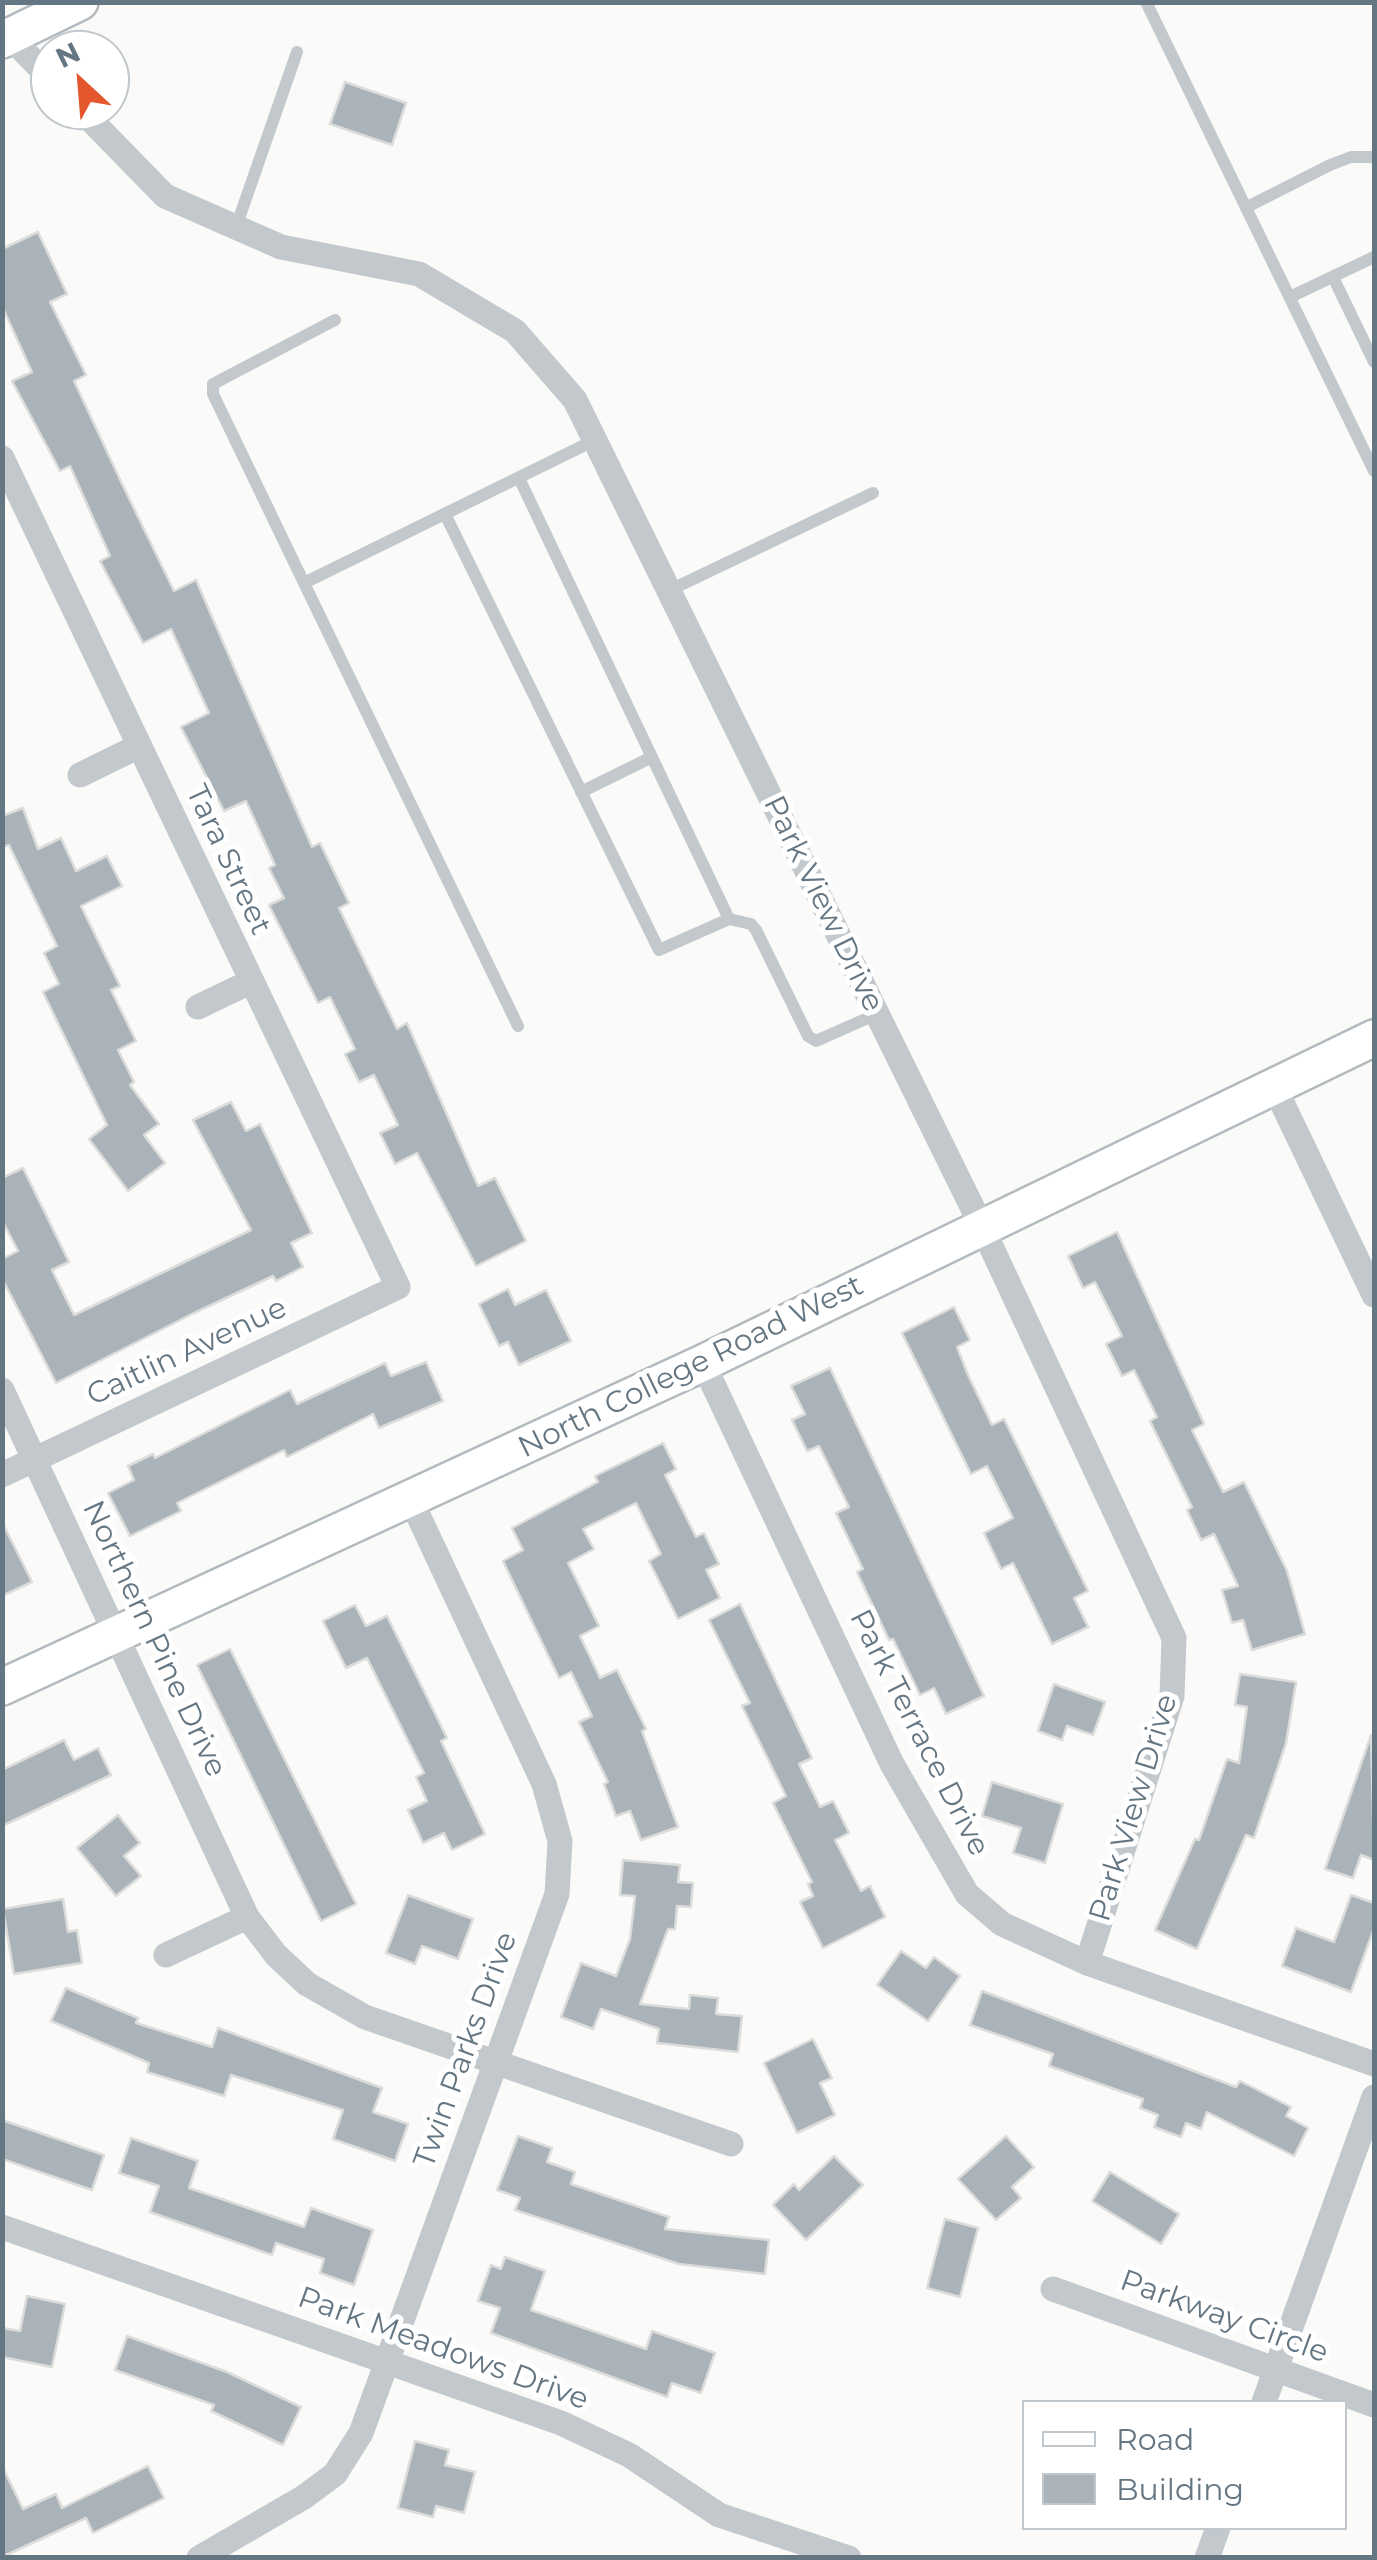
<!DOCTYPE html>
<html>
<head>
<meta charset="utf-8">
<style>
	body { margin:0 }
	#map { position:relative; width:1377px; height:2560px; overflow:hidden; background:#fafaf8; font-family:Montserrat,sans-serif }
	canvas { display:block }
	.frame { position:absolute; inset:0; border:5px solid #657683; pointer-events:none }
	.legend { position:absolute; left:1022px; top:2400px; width:325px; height:130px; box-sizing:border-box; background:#fff; border:2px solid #c1c8cd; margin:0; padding:12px 18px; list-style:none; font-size:30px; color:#657683 }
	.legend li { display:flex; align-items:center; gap:20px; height:50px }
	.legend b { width:50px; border:2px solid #c1c8cd }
	.north { position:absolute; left:30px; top:30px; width:100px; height:100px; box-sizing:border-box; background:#fff; border:2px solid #c1c8cd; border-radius:50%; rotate:334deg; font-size:28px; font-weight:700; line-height:40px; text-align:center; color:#657683 }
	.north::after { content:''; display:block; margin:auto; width:35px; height:45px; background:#e4572e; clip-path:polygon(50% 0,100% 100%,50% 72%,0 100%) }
</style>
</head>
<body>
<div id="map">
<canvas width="1377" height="2560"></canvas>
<div class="frame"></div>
<ul class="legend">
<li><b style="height:12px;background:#fff"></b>Road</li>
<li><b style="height:28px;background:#aab3b9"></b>Building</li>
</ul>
<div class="north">N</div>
</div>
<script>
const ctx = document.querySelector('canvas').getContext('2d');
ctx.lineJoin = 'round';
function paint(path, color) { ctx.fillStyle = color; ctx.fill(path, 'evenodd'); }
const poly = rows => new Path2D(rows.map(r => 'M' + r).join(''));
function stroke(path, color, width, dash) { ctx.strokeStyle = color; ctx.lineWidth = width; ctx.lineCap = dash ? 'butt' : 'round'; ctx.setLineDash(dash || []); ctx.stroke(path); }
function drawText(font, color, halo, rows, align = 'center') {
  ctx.font = font + ' Montserrat,sans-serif'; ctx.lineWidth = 10; ctx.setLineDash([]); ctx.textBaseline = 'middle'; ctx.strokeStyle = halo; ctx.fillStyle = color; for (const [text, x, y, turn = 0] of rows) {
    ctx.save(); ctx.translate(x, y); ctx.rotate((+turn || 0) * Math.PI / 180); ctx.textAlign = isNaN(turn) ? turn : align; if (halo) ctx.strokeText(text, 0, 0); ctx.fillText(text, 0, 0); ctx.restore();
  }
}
const building = poly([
	[345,82,406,103,392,145,330,124,345,82],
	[38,232,67,294,50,302,86,375,74,381,124,488,174,591,196,580,312,847,320,843,349,903,339,908,397,1029,407,1023,478,1186,495,1178,526,1241,476,1266,417,1153,395,1164,380,1133,398,1125,374,1075,359,1082,345,1054,355,1049,330,997,318,1003,269,905,284,898,269,868,275,865,246,801,224,811,181,727,209,713,171,629,143,643,100,561,110,556,70,466,60,471,12,381,32,372,2,306,2,249,38,232],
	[23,808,38,849,61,838,76,871,107,856,122,886,81,906,120,986,111,990,136,1041,118,1050,134,1082,130,1085,159,1124,144,1135,165,1163,128,1191,89,1139,107,1125,43,992,59,984,44,953,57,946,9,845,2,847,2,816,23,808],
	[231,1102,246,1131,260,1124,312,1233,291,1243,303,1267,276,1281,273,1276,194,1313,56,1383,2,1278,2,1259,18,1251,2,1220,2,1178,23,1168,69,1262,52,1270,74,1315,251,1230,193,1120,231,1102],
	[1117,1232,1204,1424,1192,1430,1223,1492,1244,1482,1287,1571,1305,1634,1252,1650,1243,1620,1232,1623,1222,1590,1238,1586,1214,1534,1201,1540,1187,1510,1192,1507,1150,1421,1157,1417,1134,1370,1122,1376,1106,1344,1122,1336,1095,1282,1083,1288,1068,1256,1117,1232],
	[508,1289,515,1305,546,1290,571,1341,519,1365,508,1342,499,1346,479,1304,508,1289],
	[954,1307,970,1340,957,1347,968,1375,992,1425,1004,1419,1088,1591,1074,1598,1088,1627,1052,1644,1013,1563,1001,1569,984,1533,1013,1518,987,1466,971,1474,902,1333,954,1307],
	[426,1362,443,1401,379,1428,373,1414,287,1457,284,1450,177,1503,181,1511,130,1536,108,1493,134,1480,128,1466,153,1454,155,1458,290,1390,297,1404,385,1363,391,1376,426,1362],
	[830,1368,984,1696,946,1714,934,1688,920,1695,893,1639,889,1640,857,1572,863,1569,836,1513,849,1507,819,1446,807,1451,792,1420,805,1414,791,1386,830,1368],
	[663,1443,676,1469,665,1475,696,1537,704,1533,719,1564,706,1570,720,1598,678,1619,649,1561,661,1554,636,1503,583,1529,594,1549,568,1563,599,1626,580,1636,600,1678,617,1670,646,1729,642,1731,678,1827,641,1840,630,1811,616,1816,604,1784,608,1782,579,1722,592,1716,571,1672,559,1678,503,1561,523,1550,512,1528,598,1482,595,1476,663,1443],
	[2,1522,32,1582,2,1596,2,1522],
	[740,1604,812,1758,799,1764,820,1807,833,1801,849,1833,835,1840,861,1891,870,1886,885,1917,823,1948,800,1902,813,1896,808,1884,812,1882,773,1803,786,1796,742,1706,750,1703,709,1620,740,1604],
	[355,1605,366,1626,387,1616,447,1738,441,1741,485,1834,452,1850,444,1833,423,1843,408,1810,427,1801,416,1777,424,1773,367,1658,346,1668,323,1621,355,1605],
	[230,1649,356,1904,321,1921,197,1665,230,1649],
	[1240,1674,1296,1682,1286,1743,1254,1838,1246,1835,1197,1949,1155,1930,1195,1839,1199,1840,1227,1759,1239,1763,1247,1707,1235,1705,1240,1674],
	[1054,1684,1105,1702,1093,1735,1067,1726,1062,1740,1038,1731,1054,1684],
	[1371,1735,1374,1860,1361,1855,1353,1878,1325,1869,1371,1735],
	[64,1740,74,1760,98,1748,111,1775,2,1826,2,1770,64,1740],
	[992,1782,1063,1804,1045,1863,1013,1853,1021,1828,982,1816,992,1782],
	[118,1815,140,1843,124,1856,141,1876,116,1896,77,1848,118,1815],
	[623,1860,680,1865,678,1882,693,1883,691,1907,677,1906,675,1929,668,1929,640,2004,689,2009,690,1995,718,1998,716,2014,742,2016,738,2052,657,2043,659,2029,601,2009,593,2029,561,2017,581,1963,616,1976,630,1939,635,1896,620,1895,623,1860],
	[408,1895,473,1919,458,1959,422,1946,415,1964,386,1953,408,1895],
	[1351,1895,1374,1903,1374,1928,1351,1992,1282,1966,1296,1928,1334,1942,1351,1895],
	[63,1899,68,1932,77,1930,82,1963,14,1974,3,1909,63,1899],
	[901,1951,926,1968,934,1957,960,1976,928,2021,877,1985,901,1951],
	[66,1988,138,2018,136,2023,212,2047,218,2028,382,2088,373,2112,408,2124,395,2161,333,2139,343,2110,231,2075,224,2096,147,2072,149,2063,51,2021,66,1988],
	[982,1991,1236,2087,1240,2081,1291,2107,1286,2116,1308,2128,1294,2156,1207,2112,1201,2129,1186,2123,1181,2137,1154,2127,1158,2115,1140,2108,1143,2099,1049,2066,1053,2054,970,2025,982,1991],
	[813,2039,832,2078,820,2083,835,2115,797,2133,764,2063,813,2039],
	[2,2120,104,2155,92,2190,2,2159,2,2120],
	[518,2136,552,2148,547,2162,575,2172,571,2184,669,2217,665,2229,769,2240,765,2274,679,2264,515,2210,520,2198,497,2190,518,2136],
	[1006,2136,1034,2167,1012,2187,1021,2198,996,2220,958,2179,1006,2136],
	[131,2138,198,2161,189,2188,304,2227,311,2208,373,2230,354,2285,320,2273,324,2259,276,2243,272,2255,150,2212,159,2186,119,2173,131,2138],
	[834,2156,863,2185,806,2240,773,2205,794,2184,799,2190,834,2156],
	[1110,2172,1179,2214,1161,2244,1092,2201,1110,2172],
	[945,2219,978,2228,960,2297,927,2288,945,2219],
	[505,2257,545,2271,531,2310,646,2349,652,2331,715,2353,701,2393,672,2383,667,2397,491,2333,500,2308,478,2301,491,2265,501,2269,505,2257],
	[27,2296,65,2304,52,2367,2,2357,2,2328,20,2331,27,2296],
	[127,2336,227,2372,301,2407,283,2445,211,2411,214,2405,115,2370,127,2336],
	[415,2441,449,2450,445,2465,475,2472,464,2513,436,2506,433,2517,398,2508,415,2441],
	[2,2466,23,2509,56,2494,62,2508,148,2466,164,2498,93,2533,86,2518,2,2557,2,2466]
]);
paint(building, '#aab3b9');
stroke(building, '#dcdcda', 2.5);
const secondary = poly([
	[2,40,80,2],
	[2,1687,703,1363,1374,1038]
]);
stroke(secondary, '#b3babf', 40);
stroke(poly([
	[1146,2,1374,471],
	[1247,207,1330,165,1351,157,1374,157],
	[236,227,297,52],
	[1333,277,1374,362],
	[1290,297,1374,257],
	[445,514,659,950,729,919,519,478],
	[304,583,213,394,213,384,335,320],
	[668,591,873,493],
	[581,792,652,757],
	[729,919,751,924,756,930,808,1036,816,1041,877,1014],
	[518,1026,304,583,595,440]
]), '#c3c8cc', 12);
stroke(poly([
	[10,37,50,78],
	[81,110,165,196,281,247,419,274,515,331,575,400,982,1227,1174,1638,1172,1696,1087,1963],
	[2,458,398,1287,2,1475],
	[80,775,139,746],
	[198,1007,250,982],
	[1274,1086,1374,1295],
	[703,1363,892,1764,967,1894,1002,1924,1087,1963,1374,2064],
	[2,1390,247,1917,276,1955,307,1984,365,2017,731,2144],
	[166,1955,247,1917],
	[2,2227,561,2423,629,2455,719,2515,849,2558],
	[1053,2289,1374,2405],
	[1264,2402,1374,2097],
	[199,2558,304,2497,335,2474,361,2433,557,1894,560,1841,544,1784,411,1500],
	[1207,2558,1218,2528]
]), '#c3c8cc', 25);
stroke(secondary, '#fff', 35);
drawText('30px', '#657683', '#fff', [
	["Tara Street",228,860,65],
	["Park View Drive",823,904,64],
	["Caitlin Avenue",187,1352,-25],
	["North College Road West",691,1367,-26],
	["Northern Pine Drive",154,1639,65],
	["Park Terrace Drive",919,1733,63],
	["Park View Drive",1134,1808,-73],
	["Twin Parks Drive",466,2050,-70],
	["Parkway Circle",1224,2317,20],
	["Park Meadows Drive",443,2349,20]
]);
</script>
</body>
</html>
